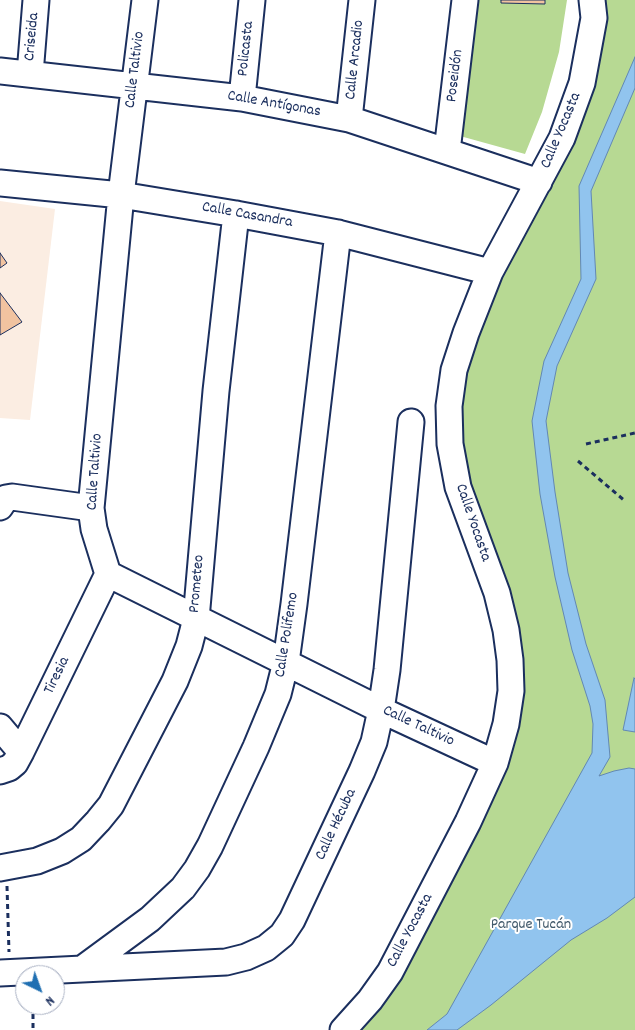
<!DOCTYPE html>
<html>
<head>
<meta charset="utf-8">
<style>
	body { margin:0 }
	#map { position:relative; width:635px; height:1030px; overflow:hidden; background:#fff; font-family:Dekko,sans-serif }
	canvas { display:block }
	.north { position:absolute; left:15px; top:965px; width:50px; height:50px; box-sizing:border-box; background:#fff; border:1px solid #a4acbf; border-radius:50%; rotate:138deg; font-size:14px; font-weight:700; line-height:20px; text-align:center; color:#1b2f5e }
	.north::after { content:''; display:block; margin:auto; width:18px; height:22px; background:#1f6fb2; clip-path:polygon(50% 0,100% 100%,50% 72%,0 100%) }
</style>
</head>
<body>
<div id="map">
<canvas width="635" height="1030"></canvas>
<div class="north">N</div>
</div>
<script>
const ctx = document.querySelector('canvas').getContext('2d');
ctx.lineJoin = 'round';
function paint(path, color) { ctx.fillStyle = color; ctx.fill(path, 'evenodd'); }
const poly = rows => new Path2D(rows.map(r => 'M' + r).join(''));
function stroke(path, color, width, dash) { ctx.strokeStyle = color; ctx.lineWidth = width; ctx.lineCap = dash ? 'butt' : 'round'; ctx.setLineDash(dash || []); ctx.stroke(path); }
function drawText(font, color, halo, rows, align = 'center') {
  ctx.font = font + ' Dekko,sans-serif'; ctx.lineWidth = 4; ctx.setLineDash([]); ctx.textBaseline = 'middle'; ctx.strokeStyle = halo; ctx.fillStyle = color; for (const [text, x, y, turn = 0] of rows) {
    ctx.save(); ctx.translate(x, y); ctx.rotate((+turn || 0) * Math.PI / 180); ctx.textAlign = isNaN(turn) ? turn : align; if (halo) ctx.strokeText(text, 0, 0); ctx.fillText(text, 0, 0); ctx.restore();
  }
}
paint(poly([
	[0,201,55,209,30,420,0,418]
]), '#fbede2');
paint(poly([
	[475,0,567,0,559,52,542,112,525,154,460,136],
	[592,0,635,0,635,1030,343,1030,468,823,511,692,458,487,454,370,562,138]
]), '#b7d993');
const water = poly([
	[635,57,635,88,591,191,596,279,557,366,546,421,555,492,568,573,586,644,605,700,610,757,599,776,614,771,629,768,635,769,635,897,607,918,571,940,491,1005,457,1030,427,1030,447,1014,592,753,593,724,590,706,572,650,555,577,540,494,532,421,544,361,581,279,579,186,635,57],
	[634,678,635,679,635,732,623,730,634,678]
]);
paint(water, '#91c4ee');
stroke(water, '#6288b4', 1);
const building = poly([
	[501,0,545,0,545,4,501,3,501,0],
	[0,253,7,263,0,268,0,253],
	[0,293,22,322,0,335,0,293]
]);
paint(building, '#f1c3a0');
stroke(building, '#1b2f5e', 1);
const minor = poly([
	[145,0,121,195,91,508,94,529,108,574,381,710,495,763],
	[0,71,242,98,349,119,539,182],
	[30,74,36,0],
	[242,98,252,0],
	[349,119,362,0],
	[447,151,465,0],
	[0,183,121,195,236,214,338,233,490,272],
	[0,507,6,498,12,497,91,508],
	[0,727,21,752],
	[0,771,9,768,15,763,21,752,108,574],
	[0,868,37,861,62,851,81,839,98,821,111,805,175,681,189,646,196,619,216,391,236,214],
	[82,969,150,919,183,888,197,869,210,846,256,747,278,694,286,662,294,604,338,233],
	[0,973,226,962,246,957,266,948,282,935,292,920,362,771,374,742,381,710,387,670,411,422],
	[343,1030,370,1000,390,972,468,822,495,763,506,724,511,691,510,660,506,630,497,593,458,487,450,444,449,406,454,370,466,333,490,272,562,138,582,83,594,18,592,0]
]);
stroke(minor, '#1b2f5e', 29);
stroke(poly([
	[586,444,635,433],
	[578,461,625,501],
	[7,886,9,952],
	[33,1005,33,1030]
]), '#1b2f5e', 3, [5, 4]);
stroke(minor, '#fff', 25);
drawText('16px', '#1b2f5e', '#fff', [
	["Criseida",33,37,-85],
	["Policasta",247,49,-84],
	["Calle Arcadio",356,60,-84],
	["Calle Taltivio",136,70,-83],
	["Poseidón",456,76,-83],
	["Calle Antígonas",274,105,10],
	["Calle Yocasta",562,131,-67],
	["Calle Casandra",247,216,10],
	["Calle Taltivio",96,472,-86],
	["Calle Yocasta",472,523,71],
	["Prometeo",198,584,-85],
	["Calle Polifemo",288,635,-81],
	["Tiresia",58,676,-64],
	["Calle Taltivio",418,727,25],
	["Calle Hécuba",337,825,-65],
	["Calle Yocasta",411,931,-62]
]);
drawText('16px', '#425a6b', '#fff', [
	["Parque Tucán",531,926]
]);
</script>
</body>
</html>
